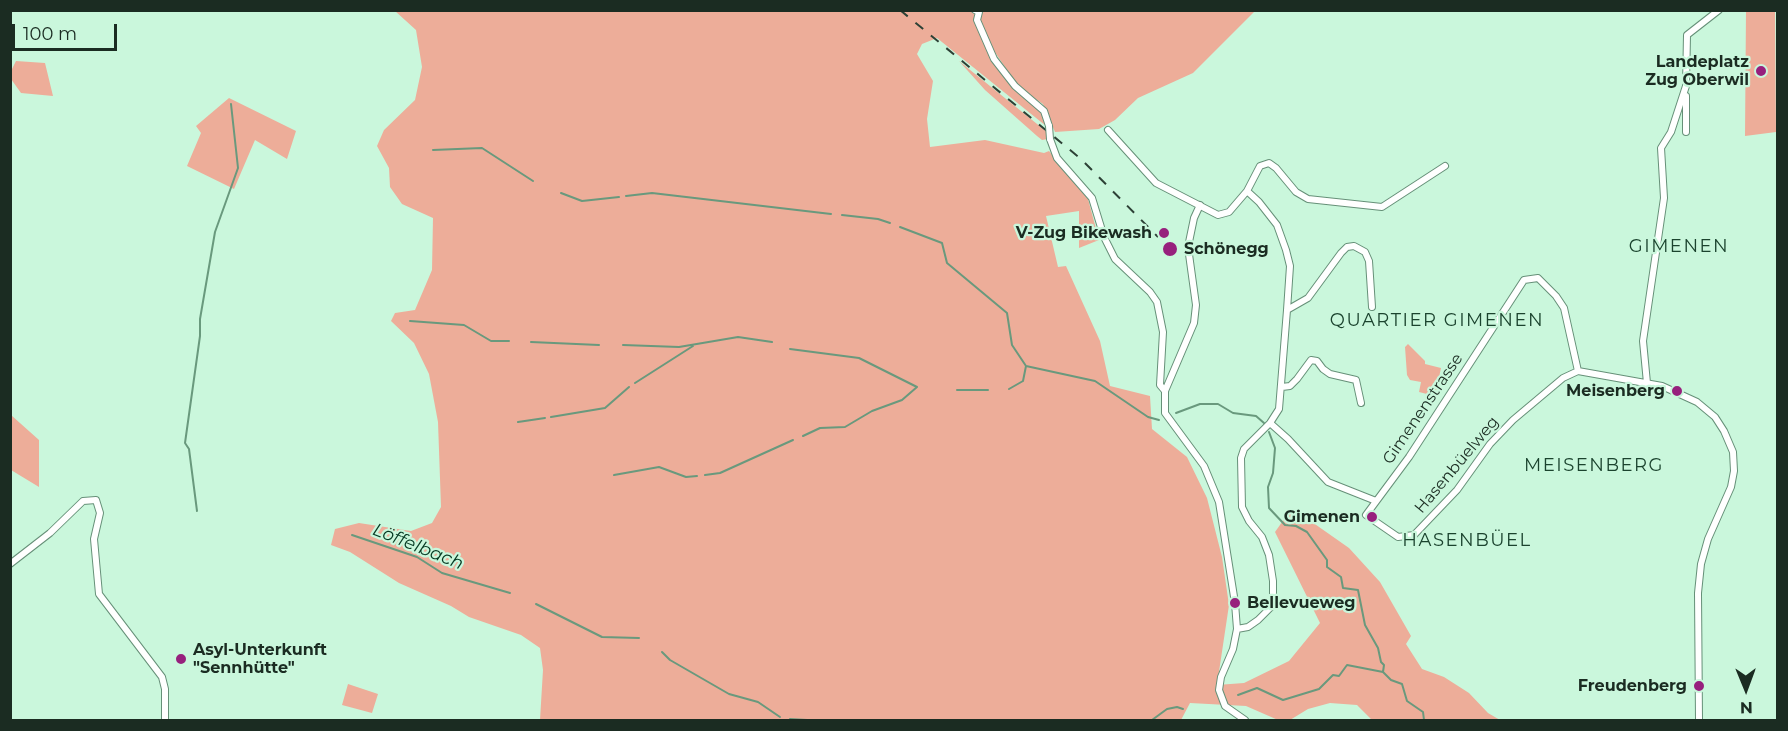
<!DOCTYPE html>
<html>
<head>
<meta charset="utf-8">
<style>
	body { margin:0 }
	#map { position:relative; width:1788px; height:731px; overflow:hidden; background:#caf7dc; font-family:Montserrat,sans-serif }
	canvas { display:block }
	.frame { position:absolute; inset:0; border:12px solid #1b2c22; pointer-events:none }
	.north { position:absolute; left:1716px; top:659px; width:60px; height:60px; -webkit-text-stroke:4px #caf7dc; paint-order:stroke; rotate:179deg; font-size:16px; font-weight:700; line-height:24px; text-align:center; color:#1b2c22 }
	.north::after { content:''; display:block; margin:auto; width:21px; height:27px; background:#1b2c22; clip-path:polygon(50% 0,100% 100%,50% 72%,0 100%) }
	.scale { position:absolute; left:12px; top:24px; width:105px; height:27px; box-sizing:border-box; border:3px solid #1b2c22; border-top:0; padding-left:8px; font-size:18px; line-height:21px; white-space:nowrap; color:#1b2c22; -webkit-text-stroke:4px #caf7dc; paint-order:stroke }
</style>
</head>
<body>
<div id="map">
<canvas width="1788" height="731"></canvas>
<div class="frame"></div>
<div class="north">N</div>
<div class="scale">100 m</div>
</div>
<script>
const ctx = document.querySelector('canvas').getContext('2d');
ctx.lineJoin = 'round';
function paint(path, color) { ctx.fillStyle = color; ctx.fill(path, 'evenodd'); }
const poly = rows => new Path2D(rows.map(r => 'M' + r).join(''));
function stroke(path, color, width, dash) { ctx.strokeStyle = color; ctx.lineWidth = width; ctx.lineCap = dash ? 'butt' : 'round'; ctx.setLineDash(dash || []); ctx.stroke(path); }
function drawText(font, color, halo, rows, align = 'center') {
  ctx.font = font + ' Montserrat,sans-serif'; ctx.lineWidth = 4.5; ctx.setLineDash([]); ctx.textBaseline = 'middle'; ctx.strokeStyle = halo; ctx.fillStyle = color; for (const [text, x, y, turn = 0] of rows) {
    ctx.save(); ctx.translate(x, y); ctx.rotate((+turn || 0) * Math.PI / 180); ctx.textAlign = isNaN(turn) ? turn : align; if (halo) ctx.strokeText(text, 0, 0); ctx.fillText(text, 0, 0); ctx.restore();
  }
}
paint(poly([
	[395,11,1255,11,1193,73,1138,98,1115,120,1099,129,1055,132,1043,104,1020,89,992,48,988,49,1018,91,1041,113,1046,126,937,38,922,44,917,54,933,81,927,119,930,147,985,140,1044,153,1049,151,1088,199,1099,240,1079,248,1079,211,1046,216,1058,267,1066,266,1100,341,1110,386,1150,396,1152,429,1187,457,1207,498,1222,557,1229,605,1217,685,1244,683,1289,661,1320,623,1275,532,1292,508,1349,548,1380,582,1411,636,1406,644,1422,669,1444,677,1469,693,1488,713,1500,720,1372,720,1357,705,1330,703,1308,709,1290,720,1278,720,1246,706,1190,703,1181,720,540,720,543,670,540,648,521,635,469,617,451,606,399,583,350,552,331,545,335,529,359,523,411,531,432,523,441,507,438,422,429,374,414,343,391,321,395,313,415,310,432,270,433,218,402,204,390,187,389,168,377,146,384,130,415,100,422,67,416,30],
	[1746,11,1775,11,1776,132,1745,136],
	[16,61,45,63,53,96,21,93,11,79,11,71],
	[959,61,1047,132,1048,139,1042,140,1037,136,985,90],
	[229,98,296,131,287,159,255,140,234,189,187,166,201,133,196,126],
	[1408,344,1425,361,1425,364,1441,368,1435,396,1419,392,1421,382,1410,380,1407,375,1405,347],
	[11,415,39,440,39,487,11,470],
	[348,684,378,694,372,713,342,705]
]), '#edad99');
stroke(poly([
	[433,150,482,148,533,181],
	[561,193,582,201,619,197],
	[626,196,652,193,831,214],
	[842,215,878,219,890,223],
	[900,227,942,243,947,263,1007,313,1012,345,1026,366],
	[410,321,464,325,491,341,509,341],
	[531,342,599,345],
	[623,345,679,347,738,337,772,342],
	[790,349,859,358,917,387,902,400,872,411,845,427,820,428,803,436],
	[635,383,693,346],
	[1009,389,1023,381,1026,366,1095,381,1148,417,1159,420],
	[957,390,988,390],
	[1176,413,1200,404,1218,404,1233,413,1256,416,1264,423],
	[551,417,605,408,629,387],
	[518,422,545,418],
	[1269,432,1275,448,1273,473,1268,487,1269,508,1285,525,1296,526,1307,532,1327,560,1327,567,1341,577,1343,588,1358,590,1365,625,1378,648,1381,662,1384,665,1383,672],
	[614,475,659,467,686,477,697,476],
	[705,475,720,473,793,440],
	[197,511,189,449,185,443,200,336,200,319,215,232,238,168,231,104],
	[352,535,417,557,442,573,510,593],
	[536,604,602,637,639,638],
	[662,652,670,660,729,694,758,702,780,717],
	[1238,695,1257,688,1283,700,1319,689,1333,675,1339,676,1347,665,1383,672,1391,680,1402,684,1407,701,1423,712,1424,720],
	[790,719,807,720],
	[1152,720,1167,709,1177,707,1183,709]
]), '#69997d', 2);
const street = poly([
	[975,10,979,12,977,20,994,59,1015,86,1044,111,1049,126],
	[1108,130,1156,183,1218,215,1229,212,1247,191,1259,202,1277,225,1286,250,1290,266,1287,310],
	[1686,132,1686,96],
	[1050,139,1057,158,1092,198,1104,237,1115,259,1150,292,1157,302,1163,332,1160,385,1165,391],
	[1247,191,1260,166,1269,163,1276,168,1296,192,1308,199,1382,207,1445,166],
	[1200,205,1194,218,1188,247,1196,305,1194,323,1165,391,1165,413,1204,466,1219,502,1235,603,1237,629,1233,649,1221,677,1219,690,1225,706,1245,720],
	[1578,371,1564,308,1556,296,1538,278,1524,280,1409,457,1366,515,1398,537,1414,535,1457,490,1490,444,1513,420,1563,378,1578,371,1662,386,1697,402,1715,417,1724,431,1733,452,1734,471,1731,487,1708,539,1701,564,1698,593,1699,720],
	[1647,383,1643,341,1664,198,1661,148,1671,132,1686,86,1687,35,1719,10],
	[1282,387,1290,386,1297,379,1311,360,1317,361,1323,369,1330,374,1356,380,1361,403],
	[1270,423,1288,439,1328,482,1376,501],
	[10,564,50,533,83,501,96,500,100,513,94,539,99,594,162,677,165,689,165,720],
	[1237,629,1248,627,1258,620,1273,605,1273,581,1269,555,1262,537,1249,521,1242,507,1241,458,1244,449,1270,423,1279,409,1287,310,1308,298,1341,253,1347,247,1354,246,1365,252,1369,261,1372,307]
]);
stroke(street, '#669078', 8);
stroke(street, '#fff', 6);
stroke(poly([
	[900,10,1081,159,1158,237]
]), '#2d4136', 2, [10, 10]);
const streetBridge = poly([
	[1049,126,1050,139]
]);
stroke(streetBridge, '#669078', 8, []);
stroke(streetBridge, '#fff', 6);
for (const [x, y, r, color] of [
	[1761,71,6,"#97207d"],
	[1164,233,6,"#97207d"],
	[1170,249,8,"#97207d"],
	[1677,391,6,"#97207d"],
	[1372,517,6,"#97207d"],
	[1235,603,6,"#97207d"],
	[181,659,6,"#97207d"],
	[1699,686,6,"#97207d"]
]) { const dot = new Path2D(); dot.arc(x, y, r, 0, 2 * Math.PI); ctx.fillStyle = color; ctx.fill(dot); stroke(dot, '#caf7dc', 2); }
drawText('bold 16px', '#1b2c22', '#caf7dc', [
	["Landeplatz",1749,62],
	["Zug Oberwil",1749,80],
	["V-Zug Bikewash",1152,233],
	["Schönegg",1184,249,"left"],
	["Meisenberg",1665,391],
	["Gimenen",1360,517],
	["Bellevueweg",1247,603,"left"],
	["Asyl-Unterkunft",193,650,"left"],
	["\"Sennhütte\"",193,668,"left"],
	["Freudenberg",1687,686]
], 'right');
drawText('16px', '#1b2c22', '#caf7dc', [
	["Gimenenstrasse",1423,409,-56],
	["Hasenbüelweg",1457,465,-50]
]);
ctx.letterSpacing = '1.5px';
drawText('18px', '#1b432e', '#caf7dc', [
	["GIMENEN",1679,247],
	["QUARTIER GIMENEN",1437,321],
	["MEISENBERG",1594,466],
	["HASENBÜEL",1467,541]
]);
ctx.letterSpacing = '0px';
drawText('italic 18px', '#053922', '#caf7dc', [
	["Löffelbach",418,547,22]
]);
</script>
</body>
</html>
